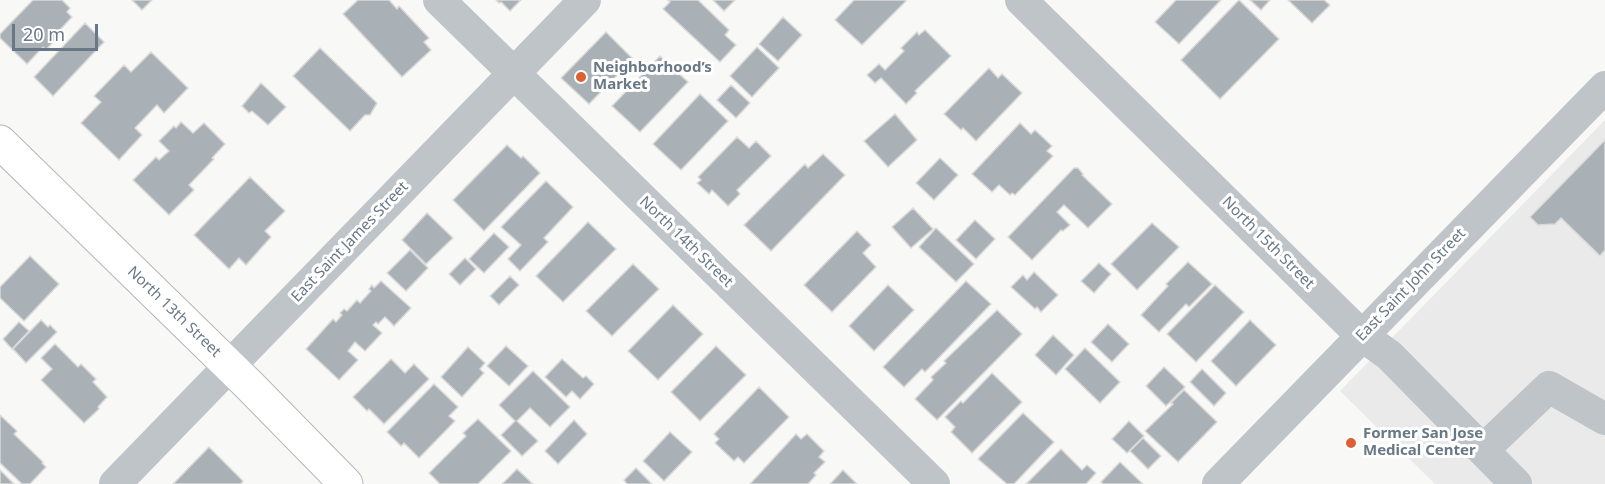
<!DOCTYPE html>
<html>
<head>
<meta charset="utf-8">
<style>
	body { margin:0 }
	#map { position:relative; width:1605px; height:484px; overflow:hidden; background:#f8f9f6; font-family:"Noto Sans",sans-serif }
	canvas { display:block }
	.scale { position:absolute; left:12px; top:24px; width:86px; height:27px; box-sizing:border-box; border:3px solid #697886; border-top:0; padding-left:8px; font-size:18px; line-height:21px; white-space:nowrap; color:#697886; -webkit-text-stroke:4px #fff; paint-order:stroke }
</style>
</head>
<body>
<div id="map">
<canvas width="1605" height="484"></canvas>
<div class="scale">20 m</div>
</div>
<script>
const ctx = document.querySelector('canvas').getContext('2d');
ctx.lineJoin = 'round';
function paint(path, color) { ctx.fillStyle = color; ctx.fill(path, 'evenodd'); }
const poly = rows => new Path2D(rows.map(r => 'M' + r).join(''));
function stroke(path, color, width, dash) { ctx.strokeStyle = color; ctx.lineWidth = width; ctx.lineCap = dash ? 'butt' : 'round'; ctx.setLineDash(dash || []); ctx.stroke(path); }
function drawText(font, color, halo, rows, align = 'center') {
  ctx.font = font + ' "Noto Sans",sans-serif'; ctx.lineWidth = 6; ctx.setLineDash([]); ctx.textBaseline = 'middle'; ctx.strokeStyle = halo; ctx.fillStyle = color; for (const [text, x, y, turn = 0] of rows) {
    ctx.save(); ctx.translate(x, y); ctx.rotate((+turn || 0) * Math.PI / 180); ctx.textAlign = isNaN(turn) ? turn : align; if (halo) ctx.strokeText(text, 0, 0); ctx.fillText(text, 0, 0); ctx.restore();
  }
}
paint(poly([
	[1605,120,1605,484,1435,484,1340,391]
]), '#e9eae9');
const building = poly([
	[33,0,62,0,70,8,67,12,72,17,58,32,60,34,46,50,43,47,27,64,0,38,0,34,33,0],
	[132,0,152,0,142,10,132,0],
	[358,0,389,0,397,9,399,6,429,38,424,42,431,50,402,77,343,14,358,0],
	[496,0,521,0,510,11,501,2,499,3,496,0],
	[668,0,698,0,729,30,725,35,736,45,720,62,663,9,670,2,668,0],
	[713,0,735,0,724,11,713,0],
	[854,0,905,0,906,1,862,45,835,20,854,0],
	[1176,0,1221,0,1179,44,1155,22,1176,0],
	[1239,0,1279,39,1220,99,1181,60,1239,0],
	[1250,0,1270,0,1261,10,1250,0],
	[1288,0,1324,0,1330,5,1312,23,1288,0],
	[783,17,802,35,778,61,759,44,783,17],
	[85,23,104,42,53,96,34,77,85,23],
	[925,30,951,56,915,91,917,93,906,104,881,78,875,83,867,75,879,64,885,70,904,51,901,48,917,32,919,35,925,30],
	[606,32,633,59,589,104,561,78,606,32],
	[757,47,779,68,752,97,730,76,757,47],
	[320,48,377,103,370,115,365,115,350,131,293,76,320,48],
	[151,52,188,88,164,113,157,105,135,128,142,135,119,160,81,123,101,102,94,96,124,65,131,72,151,52],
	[660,56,688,82,640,132,612,106,660,56],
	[989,68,998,78,1002,74,1022,93,976,141,963,128,961,130,944,114,989,68],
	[261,83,286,107,268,125,252,111,249,113,242,106,261,83],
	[731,85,750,103,736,118,717,100,731,85],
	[700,94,728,121,681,170,653,144,700,94],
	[895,114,917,140,888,167,864,141,895,114],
	[181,122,193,133,204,123,225,144,212,158,214,159,189,185,194,190,169,215,133,180,156,157,159,160,169,151,159,141,174,126,176,128,181,122],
	[1020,123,1031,134,1035,130,1052,146,1047,151,1053,156,1015,195,1012,193,1010,195,999,185,992,192,972,174,1020,123],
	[737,137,749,148,756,141,771,156,737,190,740,194,728,206,712,190,709,194,697,183,701,180,698,177,737,137],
	[1605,140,1605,250,1600,256,1561,218,1555,224,1538,225,1530,217,1605,140],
	[507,145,521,158,523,156,540,173,484,231,453,200,507,145],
	[823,154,845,175,771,251,744,225,805,164,808,168,823,154],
	[940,158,958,175,934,200,916,183,940,158],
	[1074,168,1078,168,1083,174,1082,175,1112,204,1088,228,1064,205,1057,212,1070,225,1063,231,1061,230,1032,260,1008,237,1074,168],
	[250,177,285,211,265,231,271,237,246,265,239,258,229,269,194,235,250,177],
	[546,181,573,207,544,238,548,242,520,271,508,259,521,245,501,227,546,181],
	[913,208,933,229,911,248,892,227,913,208],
	[427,213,453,238,426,264,402,240,427,213],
	[975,220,995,239,976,259,956,240,975,220],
	[588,222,616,249,563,302,536,276,588,222],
	[1152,223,1179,247,1137,290,1111,264,1152,223],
	[936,228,974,264,956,282,919,247,936,228],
	[857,231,871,245,863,253,876,267,832,312,804,285,857,231],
	[494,233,509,247,484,273,469,259,494,233],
	[410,250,428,268,406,291,387,273,410,250],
	[30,256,59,284,24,321,0,298,0,287,30,256],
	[465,258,476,269,460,285,449,274,465,258],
	[1188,262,1212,284,1189,307,1186,304,1159,332,1141,315,1168,286,1166,284,1188,262],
	[1099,263,1111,274,1094,293,1081,281,1099,263],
	[633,264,659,289,612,336,586,311,633,264],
	[1034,272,1058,295,1041,312,1037,307,1035,309,1011,287,1023,275,1027,280,1034,272],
	[510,276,519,285,499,305,490,296,510,276],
	[381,281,411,308,394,326,385,317,378,324,376,322,373,325,382,333,365,351,355,342,348,351,358,360,339,380,306,349,333,319,336,322,342,315,340,313,344,309,347,311,357,300,360,303,371,291,369,289,372,285,374,288,381,281],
	[966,281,991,304,925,372,922,369,904,387,883,367,966,281],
	[888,285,914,310,874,351,849,326,888,285],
	[1215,285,1244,312,1196,362,1167,334,1215,285],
	[673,305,703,334,658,380,628,351,673,305],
	[997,310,1022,334,937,420,915,399,933,380,931,377,946,363,944,361,997,310],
	[41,320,48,327,50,325,57,332,26,363,13,349,41,320],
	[1250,320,1276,345,1236,386,1211,361,1250,320],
	[19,322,29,331,12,349,3,339,19,322],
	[1108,324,1129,344,1112,362,1091,342,1108,324],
	[1053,335,1074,355,1056,375,1035,355,1053,335],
	[55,344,78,367,81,364,96,379,93,382,107,397,98,407,99,409,84,423,41,380,52,369,41,358,55,344],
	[506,346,528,366,509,386,487,366,506,346],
	[716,346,746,375,700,421,671,392,716,346],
	[468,347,485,363,480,369,484,373,462,397,441,377,468,347],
	[1085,348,1120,382,1100,403,1065,369,1085,348],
	[391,359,405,373,414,364,429,379,384,424,369,409,367,411,353,397,391,359],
	[562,359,583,378,586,376,594,384,580,399,572,391,566,397,545,377,562,359],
	[1164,367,1185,387,1166,406,1146,386,1164,367],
	[1202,369,1226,393,1214,406,1190,382,1202,369],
	[533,371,570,407,550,427,530,408,517,421,538,441,522,456,501,435,515,421,499,405,533,371],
	[992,373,1022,402,972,453,951,432,955,427,945,417,961,401,963,403,992,373],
	[434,384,458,407,449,416,455,421,419,458,404,443,401,446,387,432,434,384],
	[759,387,789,417,744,463,738,457,734,461,715,443,719,439,714,434,759,387],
	[1184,390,1217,422,1178,462,1145,431,1173,404,1171,403,1184,390],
	[1023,413,1054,442,1014,484,1007,484,978,459,1023,413],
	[0,415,17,431,14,434,43,462,42,463,46,467,30,484,22,484,0,463,0,415],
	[478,419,511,451,478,484,440,484,429,473,466,436,463,433,478,419],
	[574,420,587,434,558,464,545,451,574,420],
	[1129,421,1144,436,1127,453,1112,439,1129,421],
	[670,432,692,452,664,481,643,461,670,432],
	[796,434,801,439,807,434,824,451,819,457,825,462,814,473,816,475,808,484,750,484,796,434],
	[1143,438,1161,456,1148,469,1130,451,1143,438],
	[209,447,243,481,241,484,173,484,209,447],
	[1061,449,1082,470,1087,465,1096,473,1086,484,1026,484,1061,449],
	[1120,462,1143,484,1103,484,1101,482,1120,462],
	[636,468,652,484,627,484,624,480,636,468],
	[517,469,533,484,502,484,517,469],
	[0,470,14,484,0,484,0,470],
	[843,470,857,484,830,484,843,470]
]);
paint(building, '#a9b1b7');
stroke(building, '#dadad8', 1.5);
const major = poly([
	[0,142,249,385,346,484]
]);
stroke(major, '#b3b8bc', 35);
stroke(poly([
	[439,0,934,484],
	[1021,0,1362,336,1389,355,1516,484],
	[1483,450,1549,387,1605,419],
	[115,484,585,0],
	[1218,484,1605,87]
]), '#bfc4c8', 32);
stroke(major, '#fff', 33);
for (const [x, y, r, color] of [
	[581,77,6,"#dc6033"],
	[1351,443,6,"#dc6033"]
]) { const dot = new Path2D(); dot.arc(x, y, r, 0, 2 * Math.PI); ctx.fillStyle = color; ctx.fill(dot); stroke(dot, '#fff', 2); }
drawText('bold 15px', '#697886', '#fff', [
	["Neighborhood’s",593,68],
	["Market",593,85],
	["Former San Jose",1363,434],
	["Medical Center",1363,451]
], 'left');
drawText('15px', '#697886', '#fff', [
	["East Saint James Street",350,242,-46],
	["North 14th Street",686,242,44],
	["North 15th Street",1268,243,45],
	["East Saint John Street",1411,285,-46],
	["North 13th Street",174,312,44]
]);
</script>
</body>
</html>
